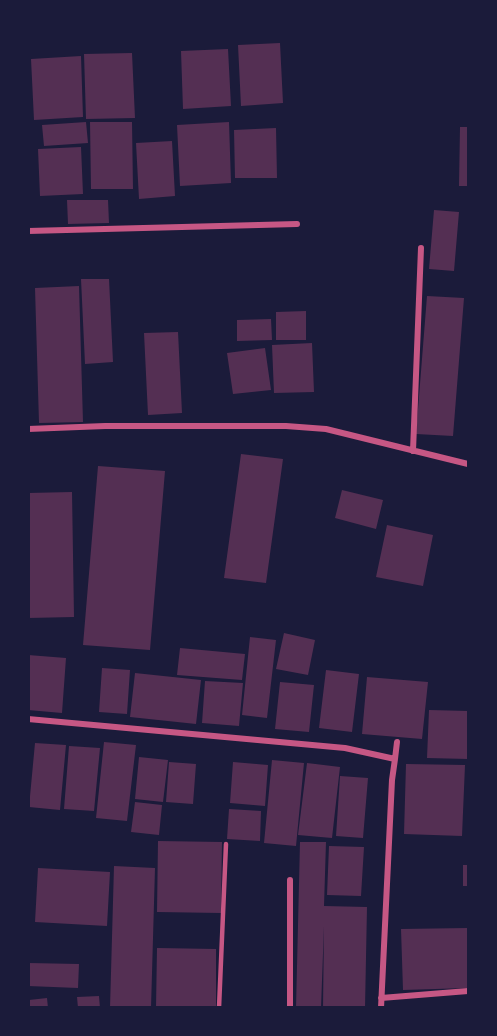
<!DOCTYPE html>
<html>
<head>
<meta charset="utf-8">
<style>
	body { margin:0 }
	#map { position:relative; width:497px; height:1036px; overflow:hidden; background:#1b1b3a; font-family:"Public Sans",sans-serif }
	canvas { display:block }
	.frame { position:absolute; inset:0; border:30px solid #1b1b3a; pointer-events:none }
</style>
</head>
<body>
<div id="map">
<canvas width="497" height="1036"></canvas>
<div class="frame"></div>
</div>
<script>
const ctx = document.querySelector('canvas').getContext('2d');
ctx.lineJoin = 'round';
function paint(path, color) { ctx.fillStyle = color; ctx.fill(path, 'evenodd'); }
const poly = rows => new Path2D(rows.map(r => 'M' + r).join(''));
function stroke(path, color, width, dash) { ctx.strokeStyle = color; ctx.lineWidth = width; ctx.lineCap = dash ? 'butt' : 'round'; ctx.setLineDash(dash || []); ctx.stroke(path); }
paint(poly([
	[280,43,283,103,241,106,238,45],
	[228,49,231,106,183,109,181,51],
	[132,53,135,118,86,119,84,54],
	[81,56,83,117,34,120,31,59],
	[86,122,88,143,44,146,42,125],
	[90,122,132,122,133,189,91,189],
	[229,122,231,183,180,186,177,125],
	[460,127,468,127,468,186,459,186],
	[276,128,277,178,235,178,234,130],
	[172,141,175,196,139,199,136,143],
	[81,147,83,194,40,196,38,149],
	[67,200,108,200,109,223,68,224],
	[434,210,459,212,454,271,429,269],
	[81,279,109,279,113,362,85,364],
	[79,286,83,422,39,423,35,288],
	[427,296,464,298,453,436,416,434],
	[306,311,306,340,276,340,276,312],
	[271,319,272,340,237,341,237,320],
	[178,332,182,413,148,415,144,333],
	[312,343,314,392,274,393,272,345],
	[265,348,271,390,233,394,227,353],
	[241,454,283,459,266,583,224,578],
	[98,466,165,471,150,650,83,645],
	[342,490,383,500,376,529,335,518],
	[72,492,74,617,28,618,28,493],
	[387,525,433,535,423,586,376,577],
	[284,633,315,640,308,675,276,669],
	[250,637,276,640,267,718,242,715],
	[180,648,245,654,242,680,177,675],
	[28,655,66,658,62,713,28,710],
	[102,668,130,670,127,714,99,712],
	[326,670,359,674,352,732,319,728],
	[135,673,201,680,196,724,130,717],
	[367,677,428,682,422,739,362,734],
	[205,681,243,683,239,726,202,723],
	[280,682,314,685,309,732,275,729],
	[429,710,468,711,468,759,427,758],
	[104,742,136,745,127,821,96,818],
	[35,743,66,745,60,810,29,807],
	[69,746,100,748,94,811,64,809],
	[139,757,168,760,163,802,135,799],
	[272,760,304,763,296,846,264,843],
	[169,762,196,764,193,804,166,802],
	[233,762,268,765,265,806,230,803],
	[307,763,340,767,332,838,298,835],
	[406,764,465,765,462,836,404,834],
	[340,776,368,778,363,838,336,836],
	[135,802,162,805,159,835,131,832],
	[229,809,261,811,260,841,227,839],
	[158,841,222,842,221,913,157,912],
	[300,842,326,842,324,906,367,907,365,1008,323,1008,324,926,321,1008,296,1008],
	[329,846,364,847,361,896,327,895],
	[463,865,468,865,468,886,463,886],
	[114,866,155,868,151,1008,110,1008],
	[38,868,110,872,107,926,35,922],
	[468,928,468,988,403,990,401,929],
	[157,948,216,949,216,1008,156,1008],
	[28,963,79,964,78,988,28,986],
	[99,996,100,1008,78,1008,77,997],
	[47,998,48,1008,30,1008,29,1000]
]), '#542f53');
stroke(poly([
	[219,1008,226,844]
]), '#c65784', 4.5);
stroke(poly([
	[28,231,297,224],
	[28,429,105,426,286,426,326,429,468,464],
	[413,451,421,248],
	[28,719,345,748,395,759,392,780,381,1008],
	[395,759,397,742],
	[290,880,290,1008],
	[381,998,468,991]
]), '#c65784', 6);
</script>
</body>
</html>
